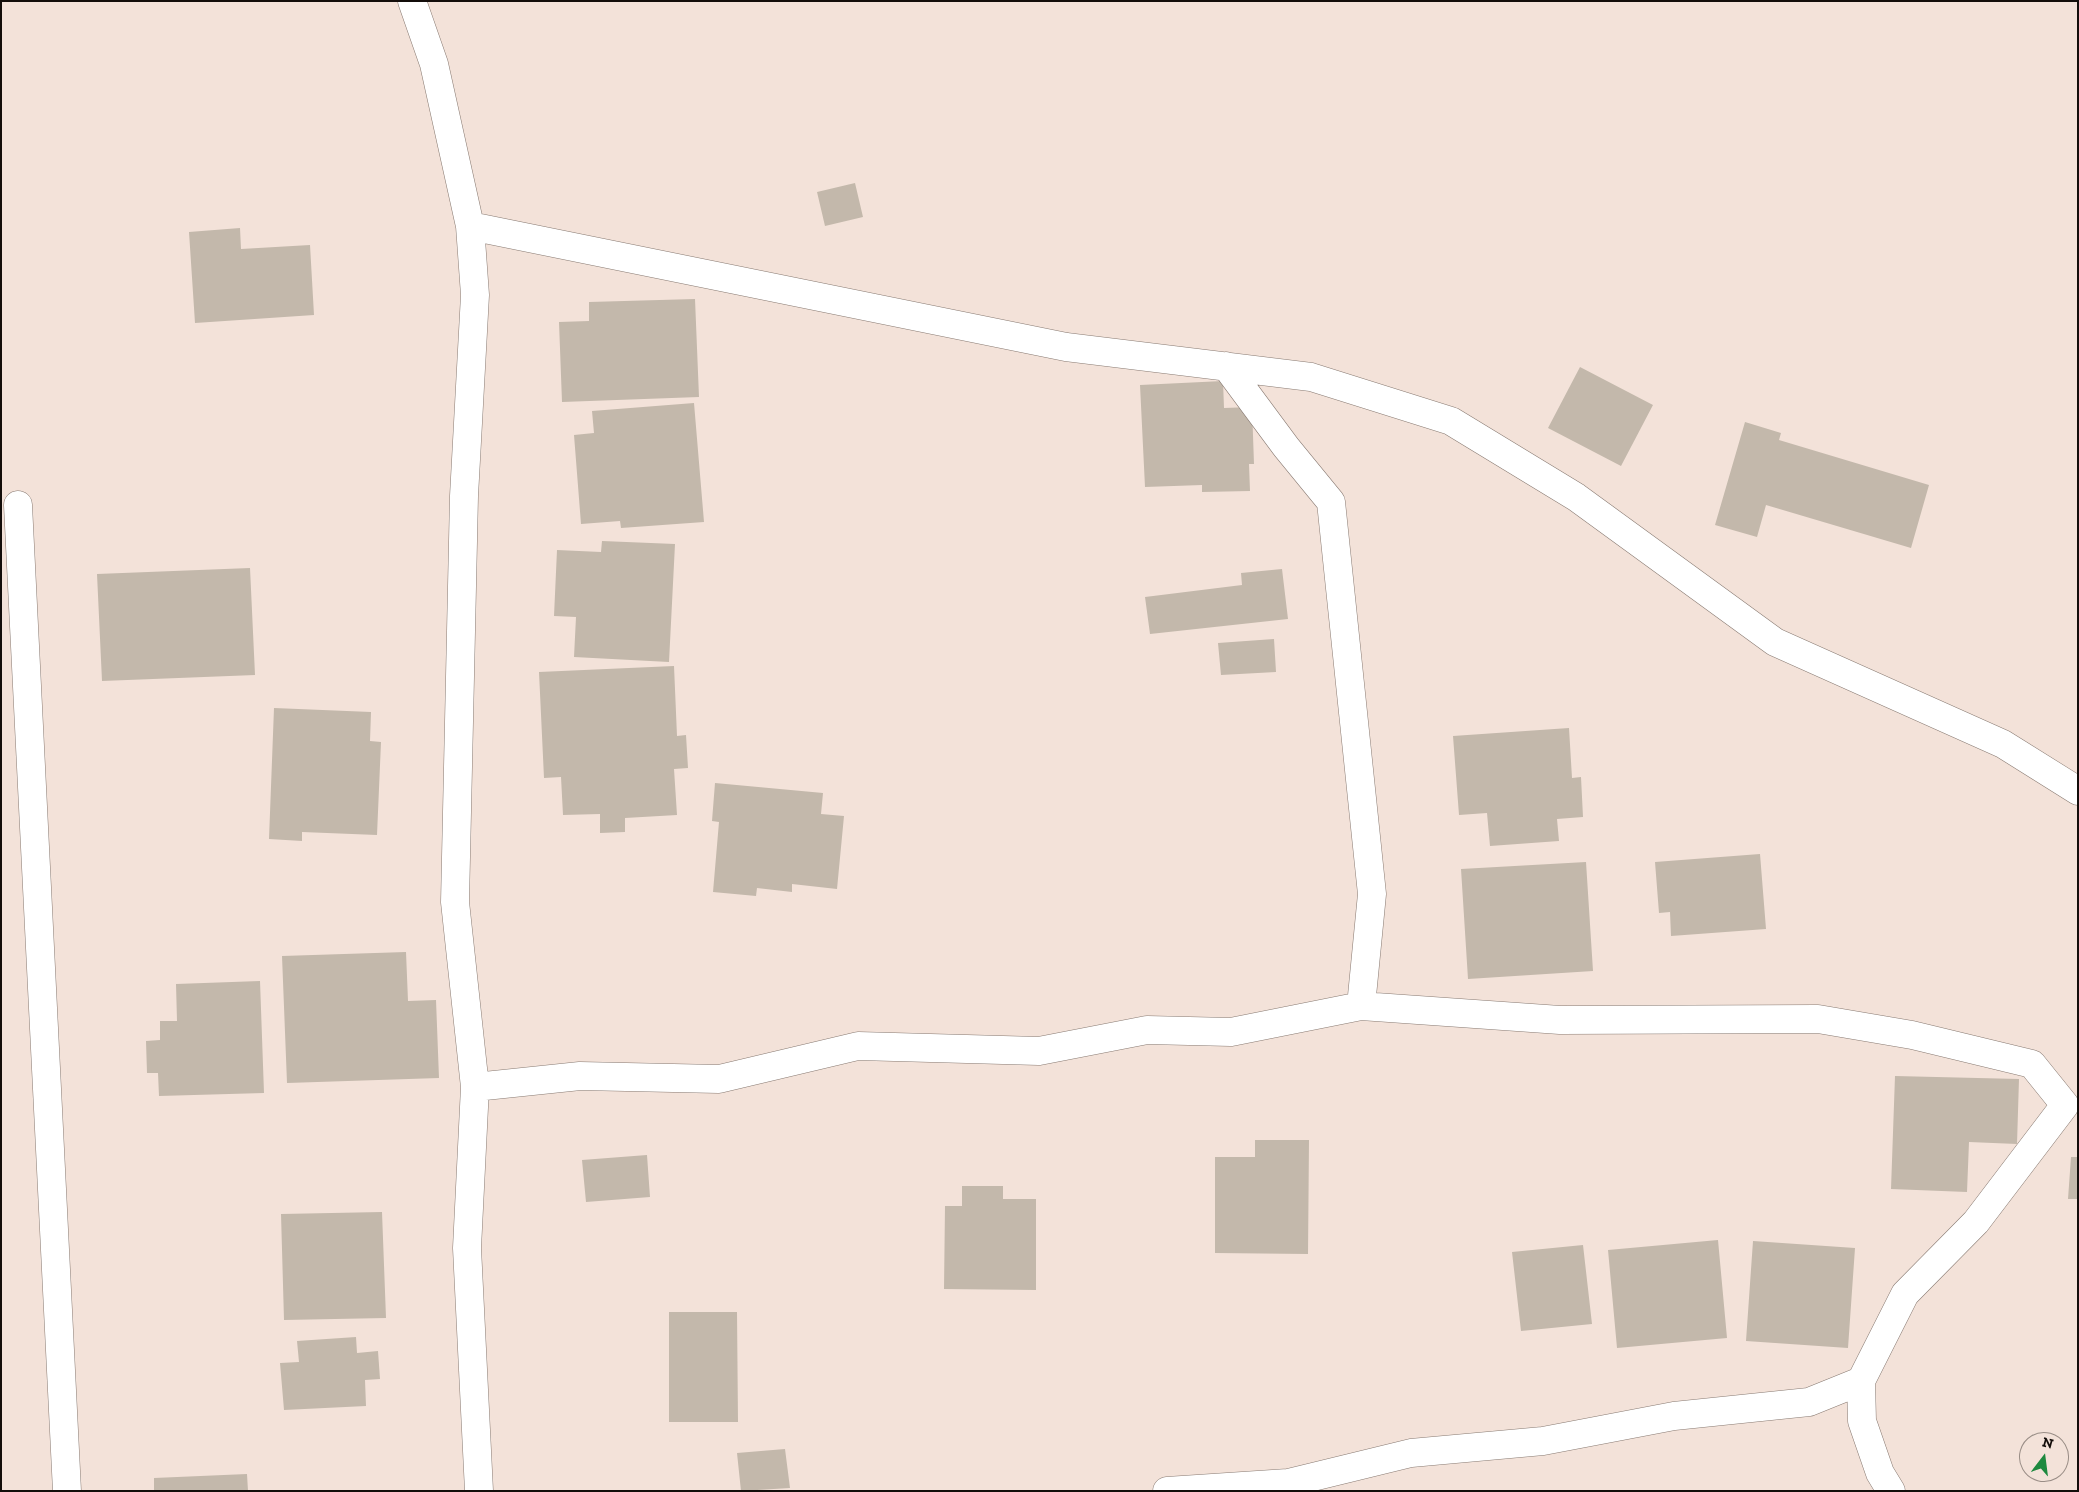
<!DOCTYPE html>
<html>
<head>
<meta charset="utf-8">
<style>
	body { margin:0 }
	#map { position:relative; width:2079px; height:1492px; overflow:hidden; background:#f3e2d9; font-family:"Zilla Slab",serif }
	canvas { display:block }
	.frame { position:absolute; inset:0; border:2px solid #130d0a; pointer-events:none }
	.north { position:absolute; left:2019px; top:1432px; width:50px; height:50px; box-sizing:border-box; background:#f3e2d9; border:1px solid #998d86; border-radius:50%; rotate:15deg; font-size:14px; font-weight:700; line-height:20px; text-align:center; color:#130d0a }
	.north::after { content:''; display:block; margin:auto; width:18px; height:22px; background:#1e893f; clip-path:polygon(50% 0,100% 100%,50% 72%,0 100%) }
</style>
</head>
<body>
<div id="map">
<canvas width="2079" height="1492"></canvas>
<div class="frame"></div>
<div class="north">N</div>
</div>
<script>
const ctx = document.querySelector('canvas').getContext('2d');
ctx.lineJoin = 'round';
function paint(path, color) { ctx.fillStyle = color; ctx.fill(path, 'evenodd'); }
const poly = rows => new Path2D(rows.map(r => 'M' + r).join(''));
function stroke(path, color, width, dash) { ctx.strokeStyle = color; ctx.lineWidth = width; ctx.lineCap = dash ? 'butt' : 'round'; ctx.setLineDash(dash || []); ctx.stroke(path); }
paint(poly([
	[855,183,863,217,825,226,817,192],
	[240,228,241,249,310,245,314,315,195,323,189,232],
	[695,299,699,397,562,402,559,322,589,321,589,302],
	[1580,367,1653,405,1621,466,1548,428],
	[1223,381,1224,408,1252,407,1254,464,1249,464,1250,491,1202,492,1202,485,1145,487,1140,385],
	[694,403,704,522,621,528,620,521,581,524,574,435,594,433,592,411],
	[1745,422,1781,433,1779,440,1929,485,1911,548,1766,505,1757,537,1715,525],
	[602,541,675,544,669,662,574,657,576,617,554,616,557,550,601,552],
	[250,568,255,675,102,681,97,574],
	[1282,569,1288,619,1150,634,1145,597,1242,585,1241,573],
	[1274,639,1276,672,1221,675,1218,643],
	[674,666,677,736,686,735,688,768,674,769,677,815,625,818,625,832,600,833,600,814,563,815,561,777,544,778,539,672],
	[274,708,371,712,370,741,381,742,377,835,302,832,302,841,269,839],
	[1569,728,1572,778,1581,777,1583,817,1557,819,1559,841,1490,846,1487,813,1459,815,1453,736],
	[715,783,823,793,821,814,844,816,837,889,792,884,792,892,757,888,756,896,713,892,719,822,712,821],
	[1760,854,1766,929,1671,936,1670,912,1659,913,1655,862],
	[1586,862,1593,971,1468,979,1461,869],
	[406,952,408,1001,436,1000,439,1078,287,1083,282,956],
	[260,981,264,1093,159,1096,158,1073,147,1073,146,1041,160,1040,160,1021,177,1021,176,984],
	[1895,1076,2019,1079,2017,1144,1969,1142,1967,1192,1891,1189],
	[1255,1140,1309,1140,1308,1254,1215,1253,1215,1157,1255,1157],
	[647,1155,650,1197,586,1202,582,1160],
	[2071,1157,2078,1157,2078,1199,2068,1199],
	[962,1186,1003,1186,1003,1199,1036,1199,1036,1290,944,1289,945,1206,962,1206],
	[382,1212,386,1318,284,1320,281,1214],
	[1718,1240,1727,1338,1617,1348,1608,1250],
	[1753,1241,1855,1248,1848,1348,1746,1341],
	[1583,1245,1592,1324,1521,1331,1512,1252],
	[669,1312,737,1312,738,1422,669,1422],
	[356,1337,357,1353,378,1351,380,1379,365,1380,366,1406,284,1410,280,1363,299,1362,297,1341],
	[785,1449,790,1488,741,1491,737,1453],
	[247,1474,248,1491,154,1491,154,1478]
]), '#c3b8ab');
const minor = poly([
	[412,1,434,64,470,226],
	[1226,366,1286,447,1331,502,1372,894,1361,1006],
	[18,505,67,1491],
	[475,1087,580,1076,719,1079,858,1046,1039,1051,1147,1030,1231,1032,1361,1006,1560,1020,1818,1019,1912,1035,2032,1064,2065,1105,1976,1222,1905,1294,1861,1381,1809,1402,1674,1416,1543,1441,1411,1453,1288,1483,1167,1491],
	[1861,1381,1862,1421,1880,1473,1891,1491],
	[479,1491,467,1248,475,1087,455,902,464,496,475,295,470,226,1066,347,1311,377,1451,421,1576,497,1775,642,2003,744,2078,791]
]);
stroke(minor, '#887a72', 29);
stroke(minor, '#fff', 28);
</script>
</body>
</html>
